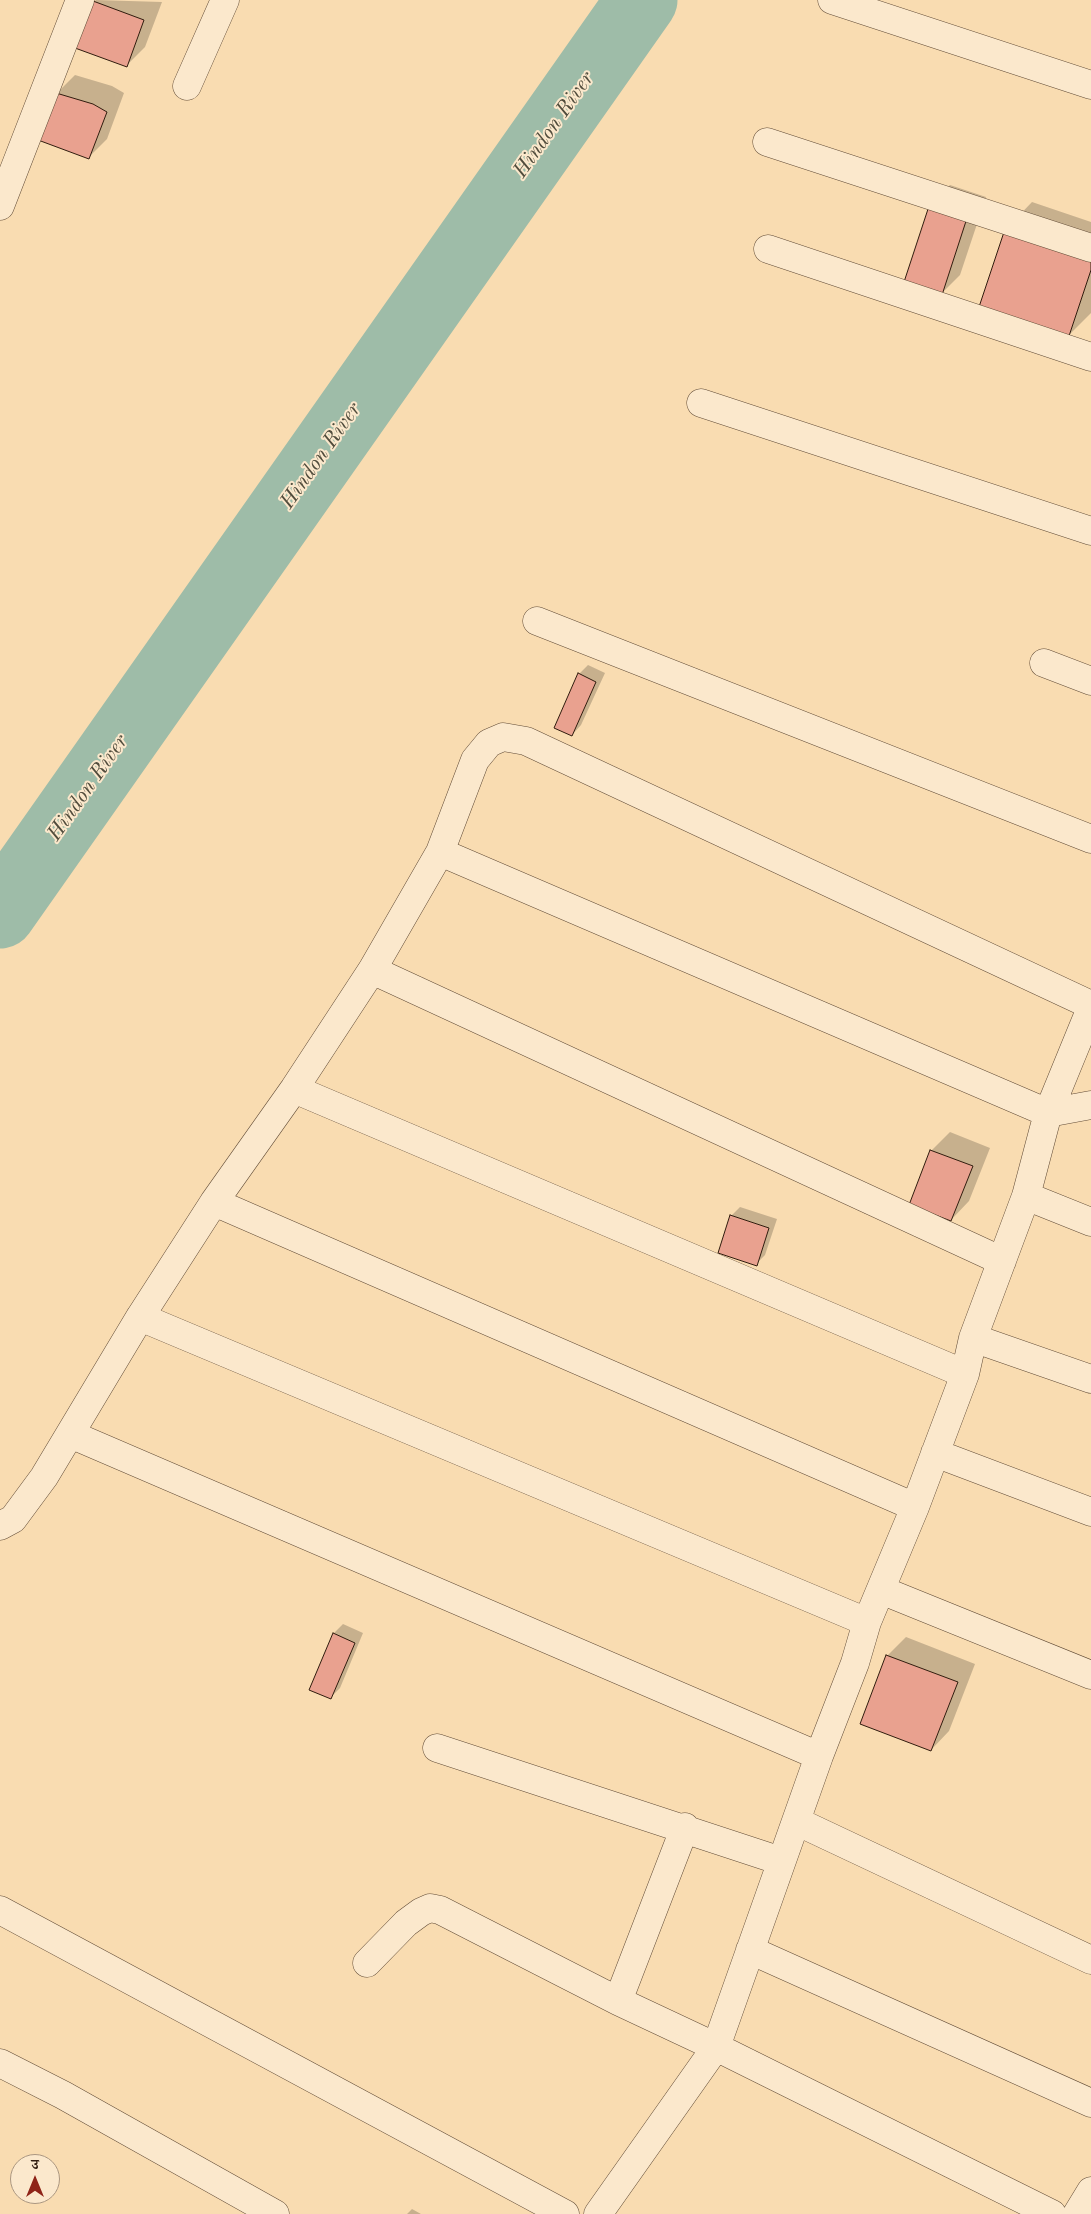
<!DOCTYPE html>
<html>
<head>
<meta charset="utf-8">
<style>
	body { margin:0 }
	#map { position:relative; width:1091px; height:2214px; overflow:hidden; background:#f9dcb1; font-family:"Old Standard TT","Noto Serif Devanagari",serif }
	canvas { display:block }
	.north { position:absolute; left:10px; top:2154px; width:50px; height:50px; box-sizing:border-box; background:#fbe8cc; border:1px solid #aa9680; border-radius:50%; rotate:0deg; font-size:14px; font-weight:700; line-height:20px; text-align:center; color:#301c0e }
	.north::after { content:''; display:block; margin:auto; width:18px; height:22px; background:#8f2418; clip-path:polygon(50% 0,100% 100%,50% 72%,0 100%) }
</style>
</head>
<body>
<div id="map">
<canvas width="1091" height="2214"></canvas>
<div class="north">उ</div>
</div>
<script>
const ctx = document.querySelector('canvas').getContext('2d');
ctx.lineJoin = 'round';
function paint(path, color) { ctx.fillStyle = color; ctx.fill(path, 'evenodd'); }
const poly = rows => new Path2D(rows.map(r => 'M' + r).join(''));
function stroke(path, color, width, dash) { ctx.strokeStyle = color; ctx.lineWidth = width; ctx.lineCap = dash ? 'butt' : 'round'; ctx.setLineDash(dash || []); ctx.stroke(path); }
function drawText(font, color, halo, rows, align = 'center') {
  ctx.font = font + ' "Old Standard TT",serif'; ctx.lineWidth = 4; ctx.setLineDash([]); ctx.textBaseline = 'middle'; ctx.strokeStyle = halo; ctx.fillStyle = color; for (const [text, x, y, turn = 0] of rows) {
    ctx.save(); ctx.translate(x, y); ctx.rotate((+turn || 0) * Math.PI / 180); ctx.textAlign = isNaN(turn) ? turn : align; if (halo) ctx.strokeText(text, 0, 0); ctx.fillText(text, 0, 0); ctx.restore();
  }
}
paint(poly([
	[96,0,162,2,145,47,126,66,94,2],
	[75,75,112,86,124,93,107,139,89,157,57,93],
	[950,185,986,197,960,275,942,293,931,204],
	[1032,202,1091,222,1091,313,1069,335,1006,229],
	[588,665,605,673,581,725,572,735,579,674],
	[950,1132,990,1148,969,1201,951,1220,931,1151],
	[740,1207,777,1219,765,1255,756,1264,731,1216],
	[343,1624,363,1633,340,1688,331,1697,334,1633],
	[906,1637,975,1664,949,1731,931,1750,887,1656],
	[412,2209,421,2214,407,2214]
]), '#0003');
stroke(poly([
	[0,913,642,0]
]), '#9ebca8', 71);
const building = poly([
	[93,1,144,20,127,67,75,48,93,1],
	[56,93,93,104,107,112,89,159,38,140,56,93],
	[930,203,968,215,942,295,904,282,930,203],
	[1005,229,1091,257,1091,270,1069,336,979,307,1005,229],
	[578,673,596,682,572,736,554,728,578,673],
	[930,1150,973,1166,951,1221,909,1205,930,1150],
	[730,1215,769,1228,757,1266,718,1253,730,1215],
	[333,1633,355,1643,331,1699,309,1690,333,1633],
	[886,1655,958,1682,931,1751,860,1724,886,1655]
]);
paint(building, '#e9a18f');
stroke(building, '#301c0e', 1);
const street = poly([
	[832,0,1091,85],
	[187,86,225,0],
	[767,142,1091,248],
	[0,206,80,0],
	[768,249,1091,357],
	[701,403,1091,531],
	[537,621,1091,839],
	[1044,663,1091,681],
	[440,852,1048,1113,1091,1105],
	[372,970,1002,1261],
	[294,1089,965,1374],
	[1026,1196,1091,1222],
	[214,1202,915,1507],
	[140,1317,867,1622],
	[973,1338,1091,1379],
	[70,1434,819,1756],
	[935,1453,1091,1512],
	[0,1526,13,1519,44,1477,140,1317,214,1202,294,1089,372,970,440,852,475,760,489,743,503,737,526,741,1091,1005],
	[881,1590,1091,1675],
	[437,1748,781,1861],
	[796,1821,1091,1960],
	[0,1910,565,2214],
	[750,1950,1091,2103],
	[367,1963,406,1923,421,1912,430,1908,440,1910,618,2001,716,2047,1052,2214],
	[618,2001,685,1827],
	[0,2063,63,2095,275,2214],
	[598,2214,716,2047,819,1756,855,1663,867,1622,915,1507,965,1374,973,1338,1026,1196,1048,1113,1091,1008],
	[1077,2214,1091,2191]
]);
stroke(street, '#624c37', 29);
stroke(street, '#fbe8cc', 28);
drawText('italic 21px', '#514c3c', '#fbe8cc', [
	["Hindon River",554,125,-55],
	["Hindon River",321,456,-55],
	["Hindon River",88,788,-55]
]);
</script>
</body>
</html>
